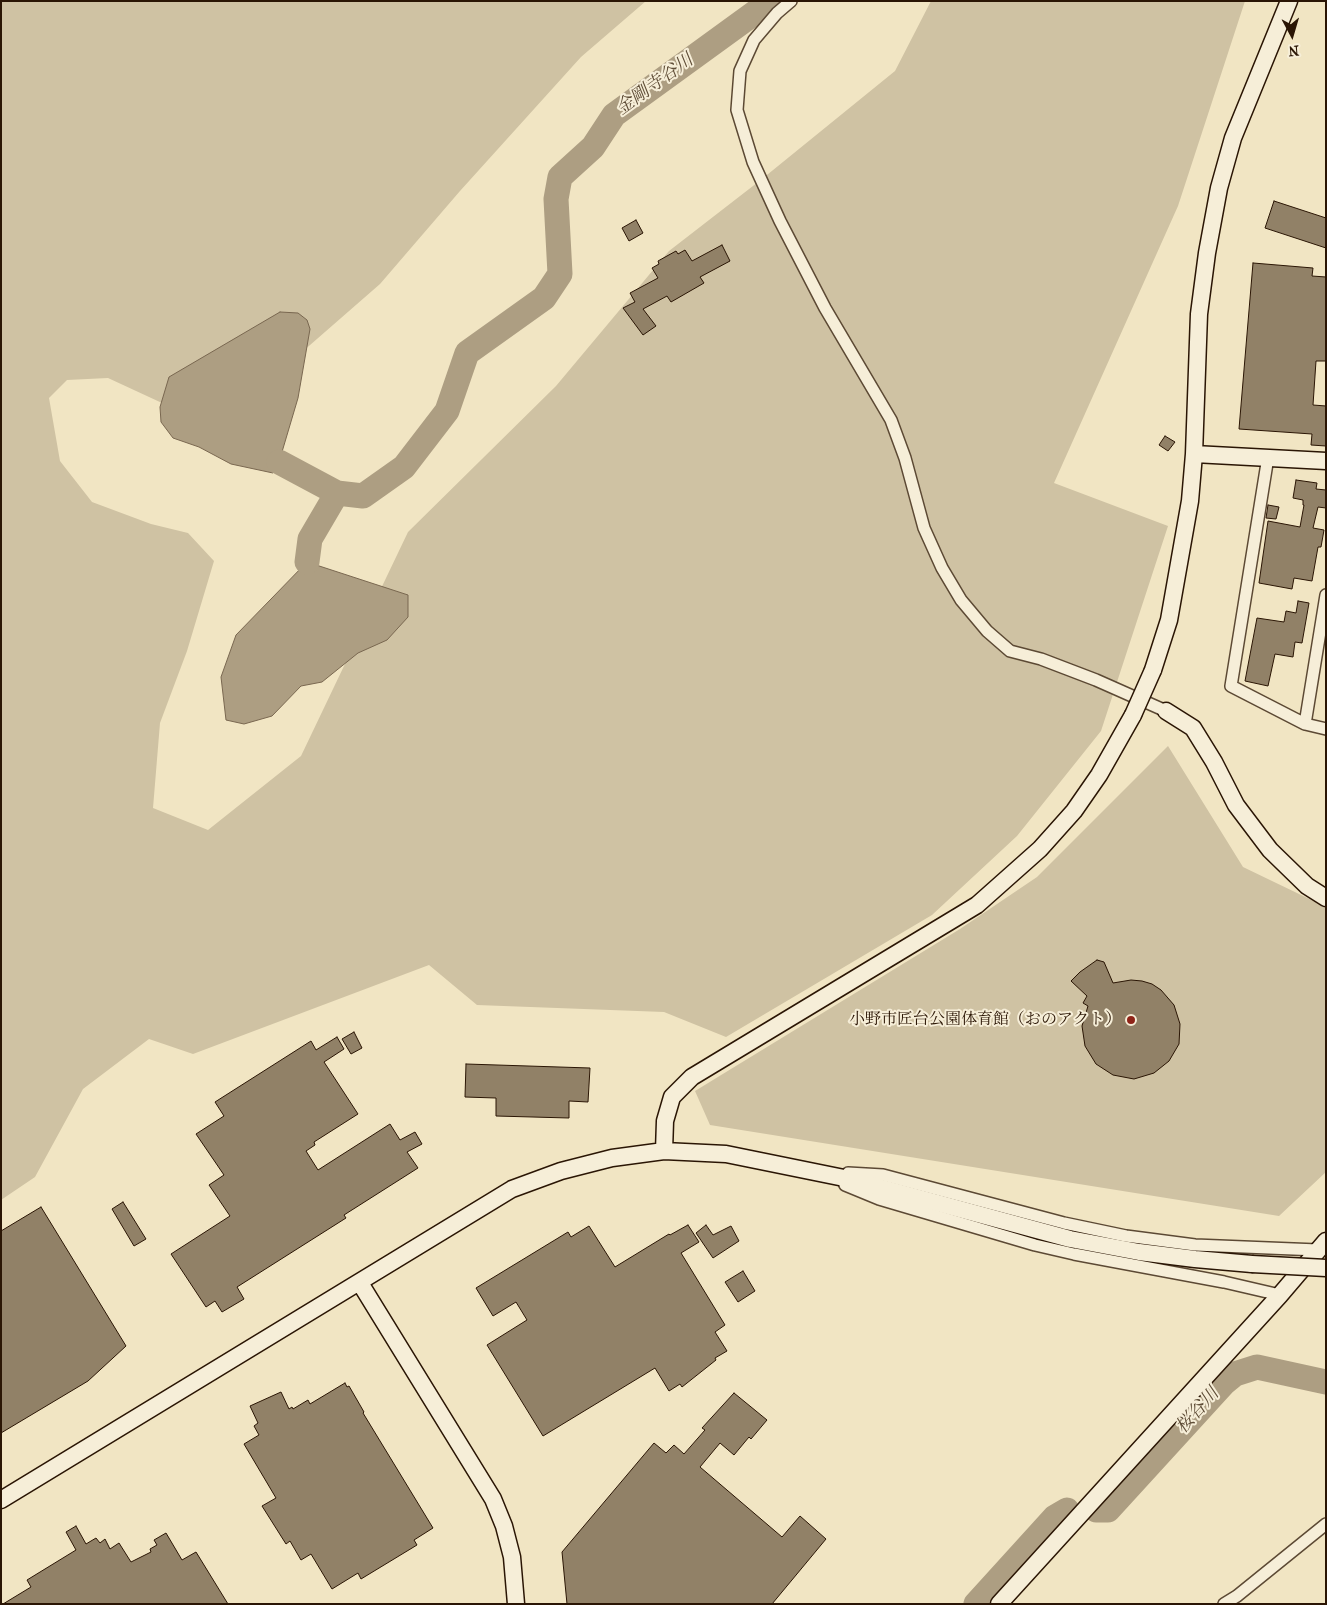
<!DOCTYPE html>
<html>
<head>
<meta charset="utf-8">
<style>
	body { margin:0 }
	#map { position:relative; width:1327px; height:1605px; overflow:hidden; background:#f1e5c3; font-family:"IM FELL French Canon",serif }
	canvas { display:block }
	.frame { position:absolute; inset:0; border:2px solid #2a1504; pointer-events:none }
	.north { position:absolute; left:1267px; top:10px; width:50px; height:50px; -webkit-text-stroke:4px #f6eed8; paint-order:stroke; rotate:174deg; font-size:14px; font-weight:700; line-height:20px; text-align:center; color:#2a1504 }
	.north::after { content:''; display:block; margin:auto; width:18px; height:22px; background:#2a1504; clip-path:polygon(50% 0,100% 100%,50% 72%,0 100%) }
</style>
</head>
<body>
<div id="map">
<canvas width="1327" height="1605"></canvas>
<div class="frame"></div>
<div class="north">N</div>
</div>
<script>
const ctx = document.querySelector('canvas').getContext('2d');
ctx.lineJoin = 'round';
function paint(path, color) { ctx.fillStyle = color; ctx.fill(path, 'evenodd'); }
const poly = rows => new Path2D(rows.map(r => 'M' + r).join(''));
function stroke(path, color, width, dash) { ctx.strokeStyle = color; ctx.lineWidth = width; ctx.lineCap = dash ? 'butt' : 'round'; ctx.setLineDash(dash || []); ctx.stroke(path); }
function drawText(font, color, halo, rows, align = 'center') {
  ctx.font = font + ' "IM FELL French Canon","Noto Serif JP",serif'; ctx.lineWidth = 4; ctx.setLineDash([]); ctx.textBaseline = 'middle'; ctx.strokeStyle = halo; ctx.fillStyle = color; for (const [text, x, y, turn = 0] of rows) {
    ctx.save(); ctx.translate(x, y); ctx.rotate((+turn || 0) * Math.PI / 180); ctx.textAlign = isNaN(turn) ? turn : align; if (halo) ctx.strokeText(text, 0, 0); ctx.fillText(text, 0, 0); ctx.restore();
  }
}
paint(poly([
	[1,1,646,1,581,57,460,191,380,284,247,400,175,409,108,378,67,380,49,398,60,461,92,502,151,524,188,533,214,561,187,651,160,723,153,808,208,830,301,756,408,532,556,386,669,251,762,179,895,71,931,1,1245,1,1178,206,1054,483,1168,526,1101,731,1017,836,932,915,726,1037,664,1012,477,1005,429,965,193,1054,149,1039,83,1089,35,1177,1,1200],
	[1168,746,1243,867,1326,907,1326,1172,1279,1216,710,1125,695,1091,960,929,1037,877]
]), '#cfc2a3');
const water = poly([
	[280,312,298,313,307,320,310,329,298,398,279,462,273,473,231,464,199,447,173,438,161,422,160,407,169,377,280,312],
	[307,562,408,595,408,617,387,640,358,653,322,682,301,686,272,716,244,724,226,720,221,677,236,635,307,562]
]);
paint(water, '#ad9e82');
stroke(water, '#796750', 1);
stroke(poly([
	[279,462,337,493],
	[307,562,310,539,337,493,363,496,404,467,447,411,467,353,544,298,560,274,556,199,560,177,593,147,614,115,771,1],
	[1096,1510,1108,1510,1224,1383,1235,1374,1257,1367,1326,1382],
	[976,1604,1055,1517,1067,1510]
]), '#ad9e82', 25);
const building = poly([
	[1274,201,1326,218,1326,248,1265,228,1274,201],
	[636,220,643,233,629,241,622,228,636,220],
	[722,245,730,261,700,277,704,283,671,302,667,296,643,309,656,326,643,335,623,308,635,302,630,293,658,278,652,268,659,264,658,261,676,251,678,254,685,250,692,261,722,245],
	[1253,263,1313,268,1312,276,1326,277,1326,361,1316,361,1313,405,1326,406,1326,446,1311,445,1312,434,1239,429,1253,263],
	[1165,436,1175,442,1168,451,1159,445,1165,436],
	[1296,480,1317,483,1316,489,1326,490,1326,508,1318,507,1313,528,1324,530,1321,547,1318,547,1312,581,1294,578,1292,589,1259,583,1268,521,1300,527,1304,505,1303,505,1303,500,1293,498,1296,480],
	[1268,505,1279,507,1276,519,1266,518,1268,505],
	[1298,601,1309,603,1302,643,1295,642,1293,657,1275,654,1268,686,1245,681,1257,618,1284,622,1286,611,1296,613,1298,601],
	[1097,960,1104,962,1113,983,1131,980,1142,981,1152,984,1161,990,1174,1005,1180,1024,1179,1044,1169,1061,1154,1073,1134,1079,1113,1075,1096,1064,1085,1046,1082,1026,1088,1006,1083,1003,1087,996,1071,981,1080,972,1097,960],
	[354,1032,362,1048,351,1054,342,1039,354,1032],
	[337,1037,344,1049,324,1062,358,1114,314,1142,315,1145,306,1151,318,1170,390,1124,400,1140,415,1132,422,1144,407,1152,418,1168,344,1215,346,1218,237,1287,244,1299,222,1312,215,1301,206,1307,171,1254,230,1216,209,1185,224,1175,196,1134,224,1116,215,1102,311,1041,316,1050,337,1037],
	[466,1064,590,1068,588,1102,569,1101,569,1118,496,1116,496,1098,465,1097,466,1064],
	[123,1202,146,1239,134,1246,112,1209,123,1202],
	[41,1207,126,1346,88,1381,1,1433,1,1231,41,1207],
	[688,1225,699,1242,681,1253,725,1325,715,1332,727,1351,715,1358,716,1360,682,1387,680,1384,669,1391,655,1368,543,1436,487,1345,527,1320,516,1302,493,1316,476,1288,568,1232,571,1237,589,1226,615,1267,669,1234,670,1235,688,1225],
	[706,1225,713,1235,731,1226,739,1241,713,1258,696,1233,706,1225],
	[743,1271,755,1291,738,1302,725,1282,743,1271],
	[345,1383,347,1387,349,1386,364,1412,363,1413,433,1528,414,1540,417,1545,361,1579,358,1573,332,1589,311,1554,301,1560,290,1541,286,1544,262,1506,276,1498,244,1444,259,1435,254,1426,258,1423,250,1406,281,1392,289,1409,292,1407,293,1409,308,1400,310,1404,345,1383],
	[734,1393,767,1420,751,1439,749,1437,734,1455,720,1443,700,1467,782,1537,800,1516,826,1539,772,1604,567,1604,562,1552,654,1443,666,1453,674,1445,684,1454,705,1430,702,1428,734,1393],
	[76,1526,86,1544,96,1538,100,1543,105,1539,110,1549,119,1543,131,1562,151,1552,150,1549,157,1545,154,1540,166,1533,182,1560,196,1552,228,1604,3,1604,31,1587,27,1580,76,1550,66,1532,76,1526]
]);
paint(building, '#918167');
stroke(building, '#2a1504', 1);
const street = poly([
	[791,1,777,13,754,40,740,71,737,110,753,162,780,221,825,308,891,420,905,458,924,528,942,568,961,600,987,631,1010,651,1041,659,1096,680,1166,711],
	[1268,457,1231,686,1305,724,1326,729],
	[1305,724,1326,595],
	[848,1173,883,1175,1064,1223,1126,1236,1195,1245,1318,1250],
	[845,1185,879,1199,1035,1245,1074,1254,1224,1282,1280,1295],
	[1224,1604,1237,1596,1326,1524]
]);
const secondary = poly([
	[1194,454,1326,461],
	[1153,670,1169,620,1190,501,1194,454,1199,314,1207,253,1219,188,1233,138,1289,1],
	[1166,711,1193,728,1214,762,1236,805,1270,850,1307,886,1326,898],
	[664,1151,665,1121,672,1097,692,1077,977,905,1040,849,1074,811,1099,775,1133,715],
	[360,1283,493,1499,504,1526,512,1557,516,1604],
	[1,1500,512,1189,561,1171,612,1158,664,1151,726,1154,849,1179,1070,1239,1139,1252,1195,1259,1252,1264],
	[999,1604,1280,1295,1326,1241]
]);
stroke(street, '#5c4934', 14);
stroke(secondary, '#2a1504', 19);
stroke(street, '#f6eed8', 11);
stroke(secondary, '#f6eed8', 16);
const secondaryBridge = poly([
	[1133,715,1153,670],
	[1252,1264,1326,1268]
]);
stroke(secondaryBridge, '#2a1504', 19, []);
stroke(secondaryBridge, '#f6eed8', 16);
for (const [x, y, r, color] of [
	[1131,1020,5,"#8f2418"]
]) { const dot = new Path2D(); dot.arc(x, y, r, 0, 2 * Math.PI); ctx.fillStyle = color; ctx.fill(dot); stroke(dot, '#f6eed8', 2); }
drawText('16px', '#2a1504', '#f6eed8', [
	["小野市匠台公園体育館（おのアクト）",1121,1020]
], 'right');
drawText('italic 18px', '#5e4c36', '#f6eed8', [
	["金剛寺谷川",655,85,-36],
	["桜谷川",1198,1411,-48]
]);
</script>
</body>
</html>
